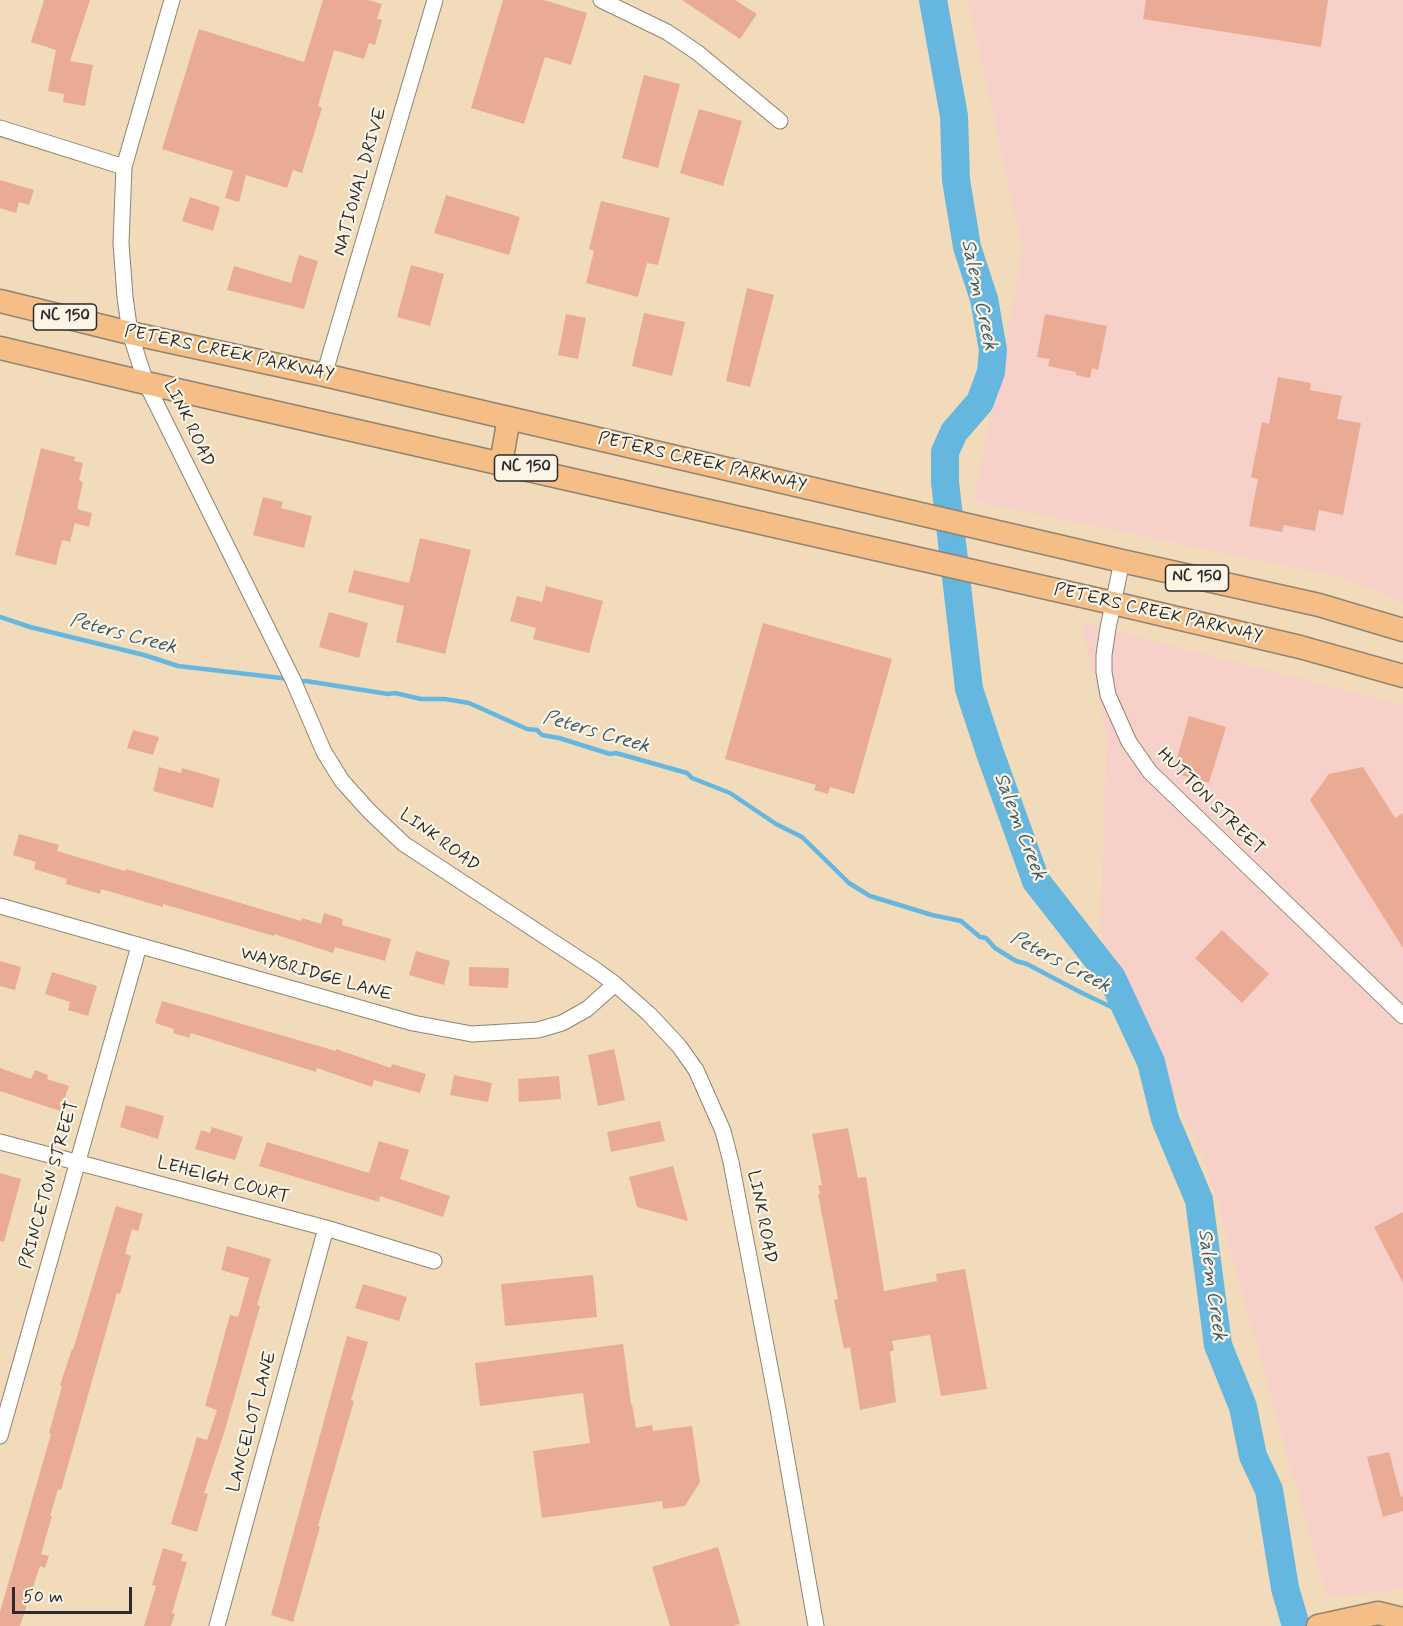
<!DOCTYPE html>
<html>
<head>
<meta charset="utf-8">
<style>
	body { margin:0 }
	#map { position:relative; width:1403px; height:1626px; overflow:hidden; background:#f1dbba; font-family:Mynerve,sans-serif }
	canvas { display:block }
	.scale { position:absolute; left:12px; top:1587px; width:120px; height:27px; box-sizing:border-box; border:3px solid #2b2b2b; border-top:0; padding-left:8px; font-size:18px; line-height:21px; white-space:nowrap; color:#2b2b2b; -webkit-text-stroke:4px #fcf5e5; paint-order:stroke }
</style>
</head>
<body>
<div id="map">
<canvas width="1403" height="1626"></canvas>
<div class="scale">50 m</div>
</div>
<script>
const ctx = document.querySelector('canvas').getContext('2d');
ctx.lineJoin = 'round';
function paint(path, color) { ctx.fillStyle = color; ctx.fill(path, 'evenodd'); }
const poly = rows => new Path2D(rows.map(r => 'M' + r).join(''));
function stroke(path, color, width, dash) { ctx.strokeStyle = color; ctx.lineWidth = width; ctx.lineCap = dash ? 'butt' : 'round'; ctx.setLineDash(dash || []); ctx.stroke(path); }
function drawText(font, color, halo, rows, align = 'center') {
  ctx.font = font + ' Mynerve,sans-serif'; ctx.lineWidth = 4.5; ctx.setLineDash([]); ctx.textBaseline = 'middle'; ctx.strokeStyle = halo; ctx.fillStyle = color; for (const [text, x, y, turn = 0] of rows) {
    ctx.save(); ctx.translate(x, y); ctx.rotate((+turn || 0) * Math.PI / 180); ctx.textAlign = isNaN(turn) ? turn : align; if (halo) ctx.strokeText(text, 0, 0); ctx.fillText(text, 0, 0); ctx.restore();
  }
}
paint(poly([
	[968,0,1403,0,1403,602,1339,577,974,501,1023,251],
	[1081,622,1403,705,1403,1589,1327,1598,1208,1169,1100,932,1107,736]
]), '#f7d0ca');
stroke(poly([
	[0,617,30,627,144,655,178,666,290,679],
	[298,682,306,681,388,694,395,693,421,699,445,699,469,703,527,729,537,730,542,735,559,738,610,754,616,753,687,773,692,778,730,793,776,824,802,837,849,883,870,896,932,915,961,921,980,937,986,938,995,948,1016,961,1027,964,1080,992,1130,1016]
]), '#65b7e0', 4.5);
stroke(poly([
	[933,0,954,116,956,180,967,247,984,299,993,350,991,372,980,402,954,432,945,452,945,482,969,689,990,753,1036,881,1112,978,1151,1062,1165,1119,1199,1200,1218,1345,1243,1407,1253,1456,1269,1490,1285,1588,1296,1626]
]), '#65b7e0', 28);
paint(poly([
	[44,0,90,0,70,61,93,65,85,106,63,102,64,94,48,91,56,50,31,42],
	[323,0,368,0,382,4,377,19,382,20,375,45,369,43,364,59,334,50,318,106,322,108,302,173,293,170,287,188,246,175,239,202,225,198,233,171,162,149,199,29,304,62],
	[503,0,544,0,587,13,571,65,545,57,524,124,471,108],
	[682,0,735,0,757,14,740,39],
	[1146,0,1328,0,1321,47,1143,19],
	[644,75,680,84,658,168,622,158],
	[699,109,742,121,723,186,680,173],
	[0,180,34,190,29,205,19,202,16,213,0,208],
	[446,195,520,217,509,255,434,233],
	[190,197,220,207,213,231,182,221],
	[601,201,670,218,658,265,647,263,638,297,586,283,594,251,589,249],
	[299,255,318,261,304,309,227,290,234,266,291,283],
	[411,265,444,274,430,326,397,317],
	[747,288,774,295,750,387,726,381],
	[644,313,685,322,672,376,632,366],
	[566,314,586,318,578,359,558,355],
	[1045,314,1107,326,1098,370,1092,368,1090,378,1076,375,1076,372,1048,366,1050,359,1037,357],
	[1278,377,1311,383,1310,390,1342,396,1337,419,1361,423,1343,515,1319,510,1315,531,1284,525,1282,532,1249,526,1258,479,1251,477,1262,422,1269,424],
	[41,448,75,457,74,461,83,463,79,480,83,482,77,509,92,513,89,527,75,523,70,542,62,540,56,565,15,555],
	[263,497,283,502,281,508,312,516,304,548,253,535],
	[420,538,471,550,445,654,396,642,404,606,348,592,354,570,409,583],
	[546,586,603,601,589,653,533,639,536,628,510,621,517,596,542,602],
	[329,612,368,623,359,658,319,647],
	[763,623,892,659,854,794,830,787,828,794,814,790,816,785,725,759],
	[1189,716,1226,727,1209,783,1181,775,1183,767,1175,765],
	[133,730,159,737,153,755,127,748],
	[159,767,181,773,182,768,220,779,213,808,153,791],
	[1363,767,1395,818,1403,813,1403,948,1310,800,1329,774],
	[19,834,59,845,57,851,125,871,126,869,301,921,302,918,321,924,324,913,343,919,342,925,391,939,385,961,335,947,333,953,274,934,274,936,163,904,163,907,101,889,100,894,66,884,67,879,34,869,36,862,13,855],
	[1222,930,1269,974,1242,1003,1195,958],
	[416,951,450,961,444,985,409,975],
	[0,961,21,967,15,990,0,986],
	[469,967,509,968,508,988,469,986],
	[52,972,97,986,88,1016,68,1010,70,1002,45,994],
	[162,1001,336,1051,336,1049,391,1068,392,1064,426,1074,420,1093,374,1080,372,1087,317,1068,316,1072,191,1033,189,1038,173,1033,174,1029,155,1023],
	[614,1049,625,1100,598,1106,588,1055],
	[0,1068,31,1079,35,1070,48,1075,47,1079,69,1086,60,1111,0,1091],
	[454,1075,492,1083,488,1102,450,1095],
	[559,1076,561,1099,519,1102,518,1079],
	[126,1105,164,1116,158,1139,120,1127],
	[660,1121,665,1141,611,1152,607,1132],
	[212,1127,243,1137,235,1160,195,1149,201,1130,210,1133],
	[848,1128,858,1178,866,1177,884,1291,937,1281,936,1274,965,1269,987,1389,941,1396,930,1335,892,1341,894,1350,890,1352,896,1402,860,1410,850,1347,844,1349,834,1300,838,1299,818,1194,820,1194,818,1186,822,1185,812,1134],
	[379,1141,409,1150,400,1179,450,1196,443,1217,380,1196,379,1202,259,1166,267,1142,369,1173],
	[673,1166,688,1221,637,1207,629,1177],
	[0,1173,21,1179,4,1242,0,1241],
	[116,1206,143,1214,138,1231,132,1229,125,1254,131,1256,120,1294,117,1293,61,1490,58,1489,50,1516,52,1516,41,1554,49,1556,45,1568,40,1566,20,1626,0,1626,0,1612,51,1434,49,1433,62,1386,60,1385,72,1349,73,1350],
	[1403,1212,1403,1283,1374,1227],
	[227,1246,271,1259,257,1305,260,1306,225,1430,204,1493,208,1494,197,1532,171,1524,197,1437,207,1440,217,1410,205,1406,230,1315,238,1317,249,1278,221,1270],
	[593,1275,597,1317,505,1326,501,1284],
	[363,1284,407,1297,399,1321,355,1308],
	[347,1336,368,1342,351,1400,354,1401,318,1526,320,1527,293,1622,271,1615],
	[623,1344,631,1404,632,1404,636,1428,652,1425,653,1431,692,1426,700,1482,685,1506,663,1509,662,1501,542,1518,533,1451,590,1443,583,1393,480,1406,475,1363],
	[1389,1452,1401,1497,1403,1496,1403,1511,1383,1517,1367,1457],
	[718,1547,740,1624,732,1626,670,1626,652,1567],
	[163,1548,183,1554,181,1561,187,1562,172,1613,175,1614,171,1626,144,1626,156,1586,152,1585]
]), '#eaab94');
const street = poly([
	[172,0,124,167,121,243,125,297,130,333,146,383,293,680,324,752,342,781,370,812,404,844,596,970,615,984,649,1014,679,1046,696,1070,723,1131,731,1162,778,1409,816,1626],
	[601,0,667,32,698,53,780,121],
	[0,128,124,167],
	[324,375,435,0],
	[1122,561,1108,628,1104,655,1104,672,1108,695,1129,742,1150,772,1403,1016],
	[0,906,413,1023,472,1034,538,1030,562,1023,587,1009,615,984],
	[0,1142,326,1228,434,1261],
	[0,1436,139,946],
	[217,1626,326,1228]
]);
const primary = poly([
	[0,301,130,333,324,375,1122,561,1319,605,1403,630],
	[0,348,146,383,1113,603,1300,647,1403,676],
	[501,463,509,418],
	[1318,1626,1378,1613,1403,1619]
]);
stroke(street, '#8e8372', 17);
stroke(primary, '#8e8372', 25);
stroke(street, '#fff', 15);
stroke(primary, '#f6be87', 22);
for (const [x, y, w] of [
	[65,317,63],
	[526,468,63],
	[1197,578,63]
]) { const box = new Path2D(); box.roundRect(x - w / 2, y - 13, w, 26, 4.5); ctx.fillStyle = '#fcf5e5'; ctx.fill(box); stroke(box, '#2b2b2b', 1.5); }
drawText('bold 16px', '#2b2b2b', null, [
	["NC 150",65,317],
	["NC 150",526,468],
	["NC 150",1197,578]
]);
drawText('18px', '#2b2b2b', '#fcf5e5', [
	["NATIONAL DRIVE",361,182,-74],
	["PETERS CREEK PARKWAY",229,354,12],
	["LINK ROAD",188,424,64],
	["PETERS CREEK PARKWAY",702,463,13],
	["PETERS CREEK PARKWAY",1158,614,13],
	["HUTTON STREET",1210,802,45],
	["LINK ROAD",439,841,36],
	["WAYBRIDGE LANE",316,975,16],
	["LEHEIGH COURT",223,1181,15],
	["PRINCETON STREET",50,1185,-74],
	["LINK ROAD",761,1217,79],
	["LANCELOT LANE",253,1422,-75]
]);
drawText('italic 20px', '#3f5c6a', '#fcf5e5', [
	["Salem Creek",978,295,78],
	["Peters Creek",123,635,15],
	["Peters Creek",596,733,16],
	["Salem Creek",1019,827,69],
	["Peters Creek",1060,963,28],
	["Salem Creek",1211,1285,82]
]);
</script>
</body>
</html>
